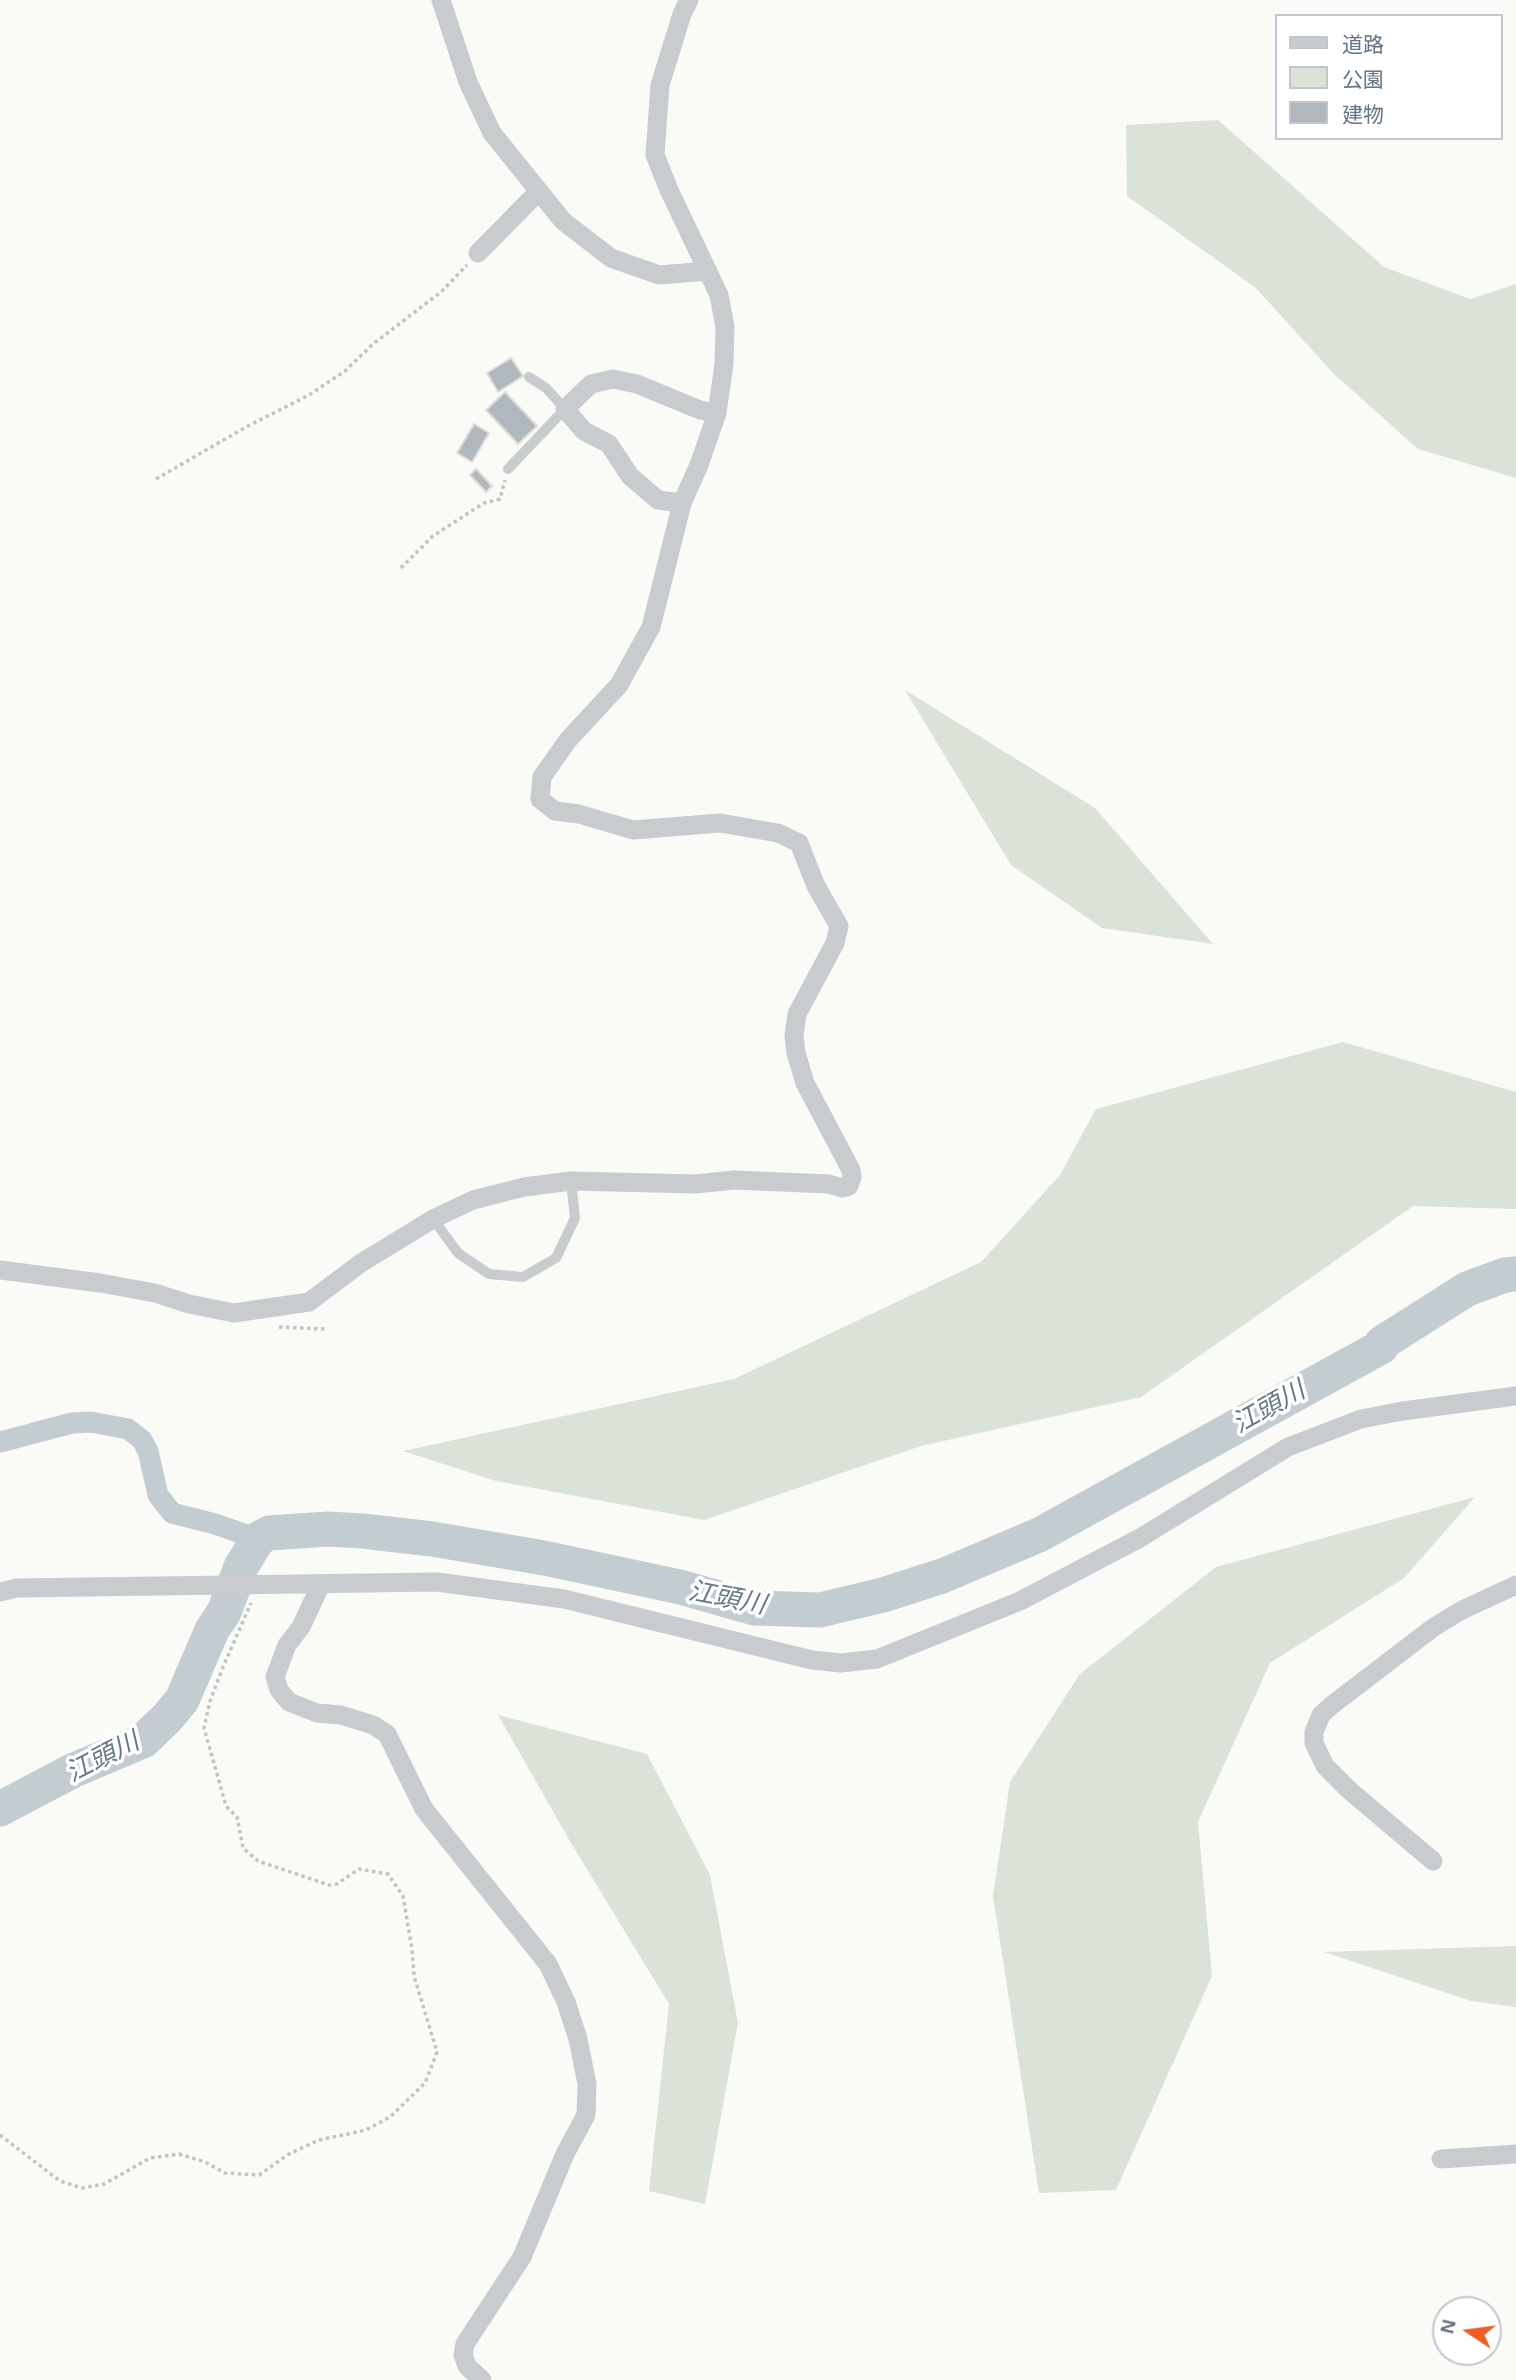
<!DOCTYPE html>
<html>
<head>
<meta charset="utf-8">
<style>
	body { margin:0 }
	#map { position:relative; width:1516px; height:2380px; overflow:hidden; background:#fafaf7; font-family:Helvetica,"Noto Sans JP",sans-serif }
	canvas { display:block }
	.legend { position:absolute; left:1275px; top:14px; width:228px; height:126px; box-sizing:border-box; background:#fff; border:2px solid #c1c7ce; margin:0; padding:9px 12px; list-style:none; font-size:21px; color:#637484 }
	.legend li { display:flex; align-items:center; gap:14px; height:35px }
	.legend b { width:35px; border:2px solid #c1c7ce }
	.north { position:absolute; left:1432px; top:2296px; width:70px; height:70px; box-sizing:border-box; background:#fff; border:2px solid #c1c7ce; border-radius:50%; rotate:283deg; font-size:19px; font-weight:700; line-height:28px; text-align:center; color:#637484 }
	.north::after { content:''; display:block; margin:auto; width:24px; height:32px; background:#ed5e24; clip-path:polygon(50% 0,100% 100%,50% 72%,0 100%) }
</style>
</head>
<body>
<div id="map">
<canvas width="1516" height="2380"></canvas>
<ul class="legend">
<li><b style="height:9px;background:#c8cccf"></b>道路</li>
<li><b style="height:19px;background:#dbe2d8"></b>公園</li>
<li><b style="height:19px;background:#b0b8be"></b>建物</li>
</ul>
<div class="north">N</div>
</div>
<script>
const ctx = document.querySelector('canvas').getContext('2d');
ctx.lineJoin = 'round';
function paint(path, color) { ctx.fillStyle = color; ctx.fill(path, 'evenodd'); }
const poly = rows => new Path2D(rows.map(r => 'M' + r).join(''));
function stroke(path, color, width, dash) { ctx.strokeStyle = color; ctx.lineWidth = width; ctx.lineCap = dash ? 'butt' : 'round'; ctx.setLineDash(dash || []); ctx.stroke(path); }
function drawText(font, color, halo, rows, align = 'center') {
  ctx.font = font + ' Helvetica,"Noto Sans JP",sans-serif'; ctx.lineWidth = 7; ctx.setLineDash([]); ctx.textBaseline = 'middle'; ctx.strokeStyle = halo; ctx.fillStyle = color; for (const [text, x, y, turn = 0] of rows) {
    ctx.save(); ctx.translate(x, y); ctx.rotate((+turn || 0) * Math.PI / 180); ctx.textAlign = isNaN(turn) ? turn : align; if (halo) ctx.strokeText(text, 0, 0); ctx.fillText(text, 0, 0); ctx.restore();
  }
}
paint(poly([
	[1218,120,1384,267,1470,299,1516,284,1516,478,1418,449,1333,373,1256,288,1127,196,1126,125],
	[905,690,1095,808,1213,944,1102,928,1011,865],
	[1343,1042,1516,1092,1516,1209,1413,1206,1141,1397,921,1446,704,1520,496,1481,403,1451,734,1379,981,1262,1060,1175,1096,1109],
	[1475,1497,1404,1578,1270,1663,1198,1822,1212,1976,1116,2190,1039,2193,993,1896,1010,1782,1080,1674,1216,1567],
	[498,1715,647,1754,710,1875,738,2023,705,2204,649,2191,669,2004,571,1843],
	[1516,1946,1516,2007,1471,2001,1324,1952]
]), '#dbe2d8');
stroke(poly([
	[0,1442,72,1423,91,1422,128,1429,142,1440,148,1451,158,1495,172,1513,215,1524,258,1539]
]), '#c2ccd1', 21);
stroke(poly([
	[0,1809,72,1771,143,1741,167,1718,182,1700,212,1630,224,1612,241,1567,258,1539,269,1533,328,1529,363,1531,432,1539,544,1558,680,1587,754,1608,820,1610,883,1595,942,1576,1039,1535,1381,1347,1382,1343,1467,1289,1505,1275,1516,1274]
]), '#c2ccd1', 35);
const building = poly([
	[511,358,523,376,498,392,487,373,511,358],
	[505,392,537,426,518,444,486,410,505,392],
	[474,424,489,433,472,462,457,453,474,424],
	[476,469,492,486,486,492,470,475,476,469]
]);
paint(building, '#b0b8be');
stroke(building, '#dcdcd9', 2);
stroke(poly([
	[156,479,246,427,309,395,345,371,373,344,441,292,467,265],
	[401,568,433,536,484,503,500,499,505,480],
	[279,1327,326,1329],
	[0,2135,60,2181,82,2188,104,2184,150,2158,179,2154,205,2162,225,2173,259,2175,289,2154,319,2140,366,2130,390,2117,425,2083,437,2052,414,1976,412,1949,403,1896,388,1874,359,1869,337,1884,329,1885,258,1861,243,1848,237,1817,226,1806,204,1728,210,1701,223,1667,251,1603]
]), '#c1c4c6', 3.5, [3.5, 3.5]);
stroke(poly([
	[508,469,565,409,546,388,529,377],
	[433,1219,458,1253,489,1274,523,1277,556,1258,575,1218,571,1181]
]), '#c8cccf', 10);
stroke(poly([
	[441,0,468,82,492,133,563,221,611,258,659,275,708,271],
	[478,253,539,191],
	[682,503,658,500,630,476,609,444,584,431,565,409,591,384,613,379,637,384,700,410,717,413],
	[0,1270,100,1283,155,1293,189,1304,234,1313,309,1302,361,1263,433,1219,473,1200,524,1187,571,1181,696,1184,734,1180,829,1184,842,1188,849,1186,852,1177,851,1170,805,1083,796,1053,794,1036,797,1014,835,943,839,926,816,886,799,843,778,833,720,823,633,830,579,814,555,811,540,799,542,777,568,740,619,685,651,627,682,503,699,465,717,413,724,364,725,327,719,295,669,190,655,155,660,85,682,14,689,0],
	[321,1584,301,1627,287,1645,275,1677,279,1690,289,1702,317,1713,341,1715,373,1725,387,1734,424,1809,548,1964,566,2002,578,2039,587,2084,586,2115,565,2154,522,2257,465,2344,463,2355,467,2366,482,2380],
	[0,1592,17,1588,437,1582,564,1599,812,1660,841,1663,877,1659,1020,1601,1140,1538,1288,1447,1361,1419,1403,1411,1516,1396],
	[1433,1861,1349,1790,1325,1766,1314,1743,1314,1732,1321,1715,1332,1705,1434,1627,1462,1610,1516,1585],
	[1441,2159,1516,2154]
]), '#c8cccf', 19);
drawText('italic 26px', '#637a85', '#fff', [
	["江頭川",1269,1408,-29],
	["江頭川",727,1599,11],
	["江頭川",103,1758,-27]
]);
</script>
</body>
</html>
